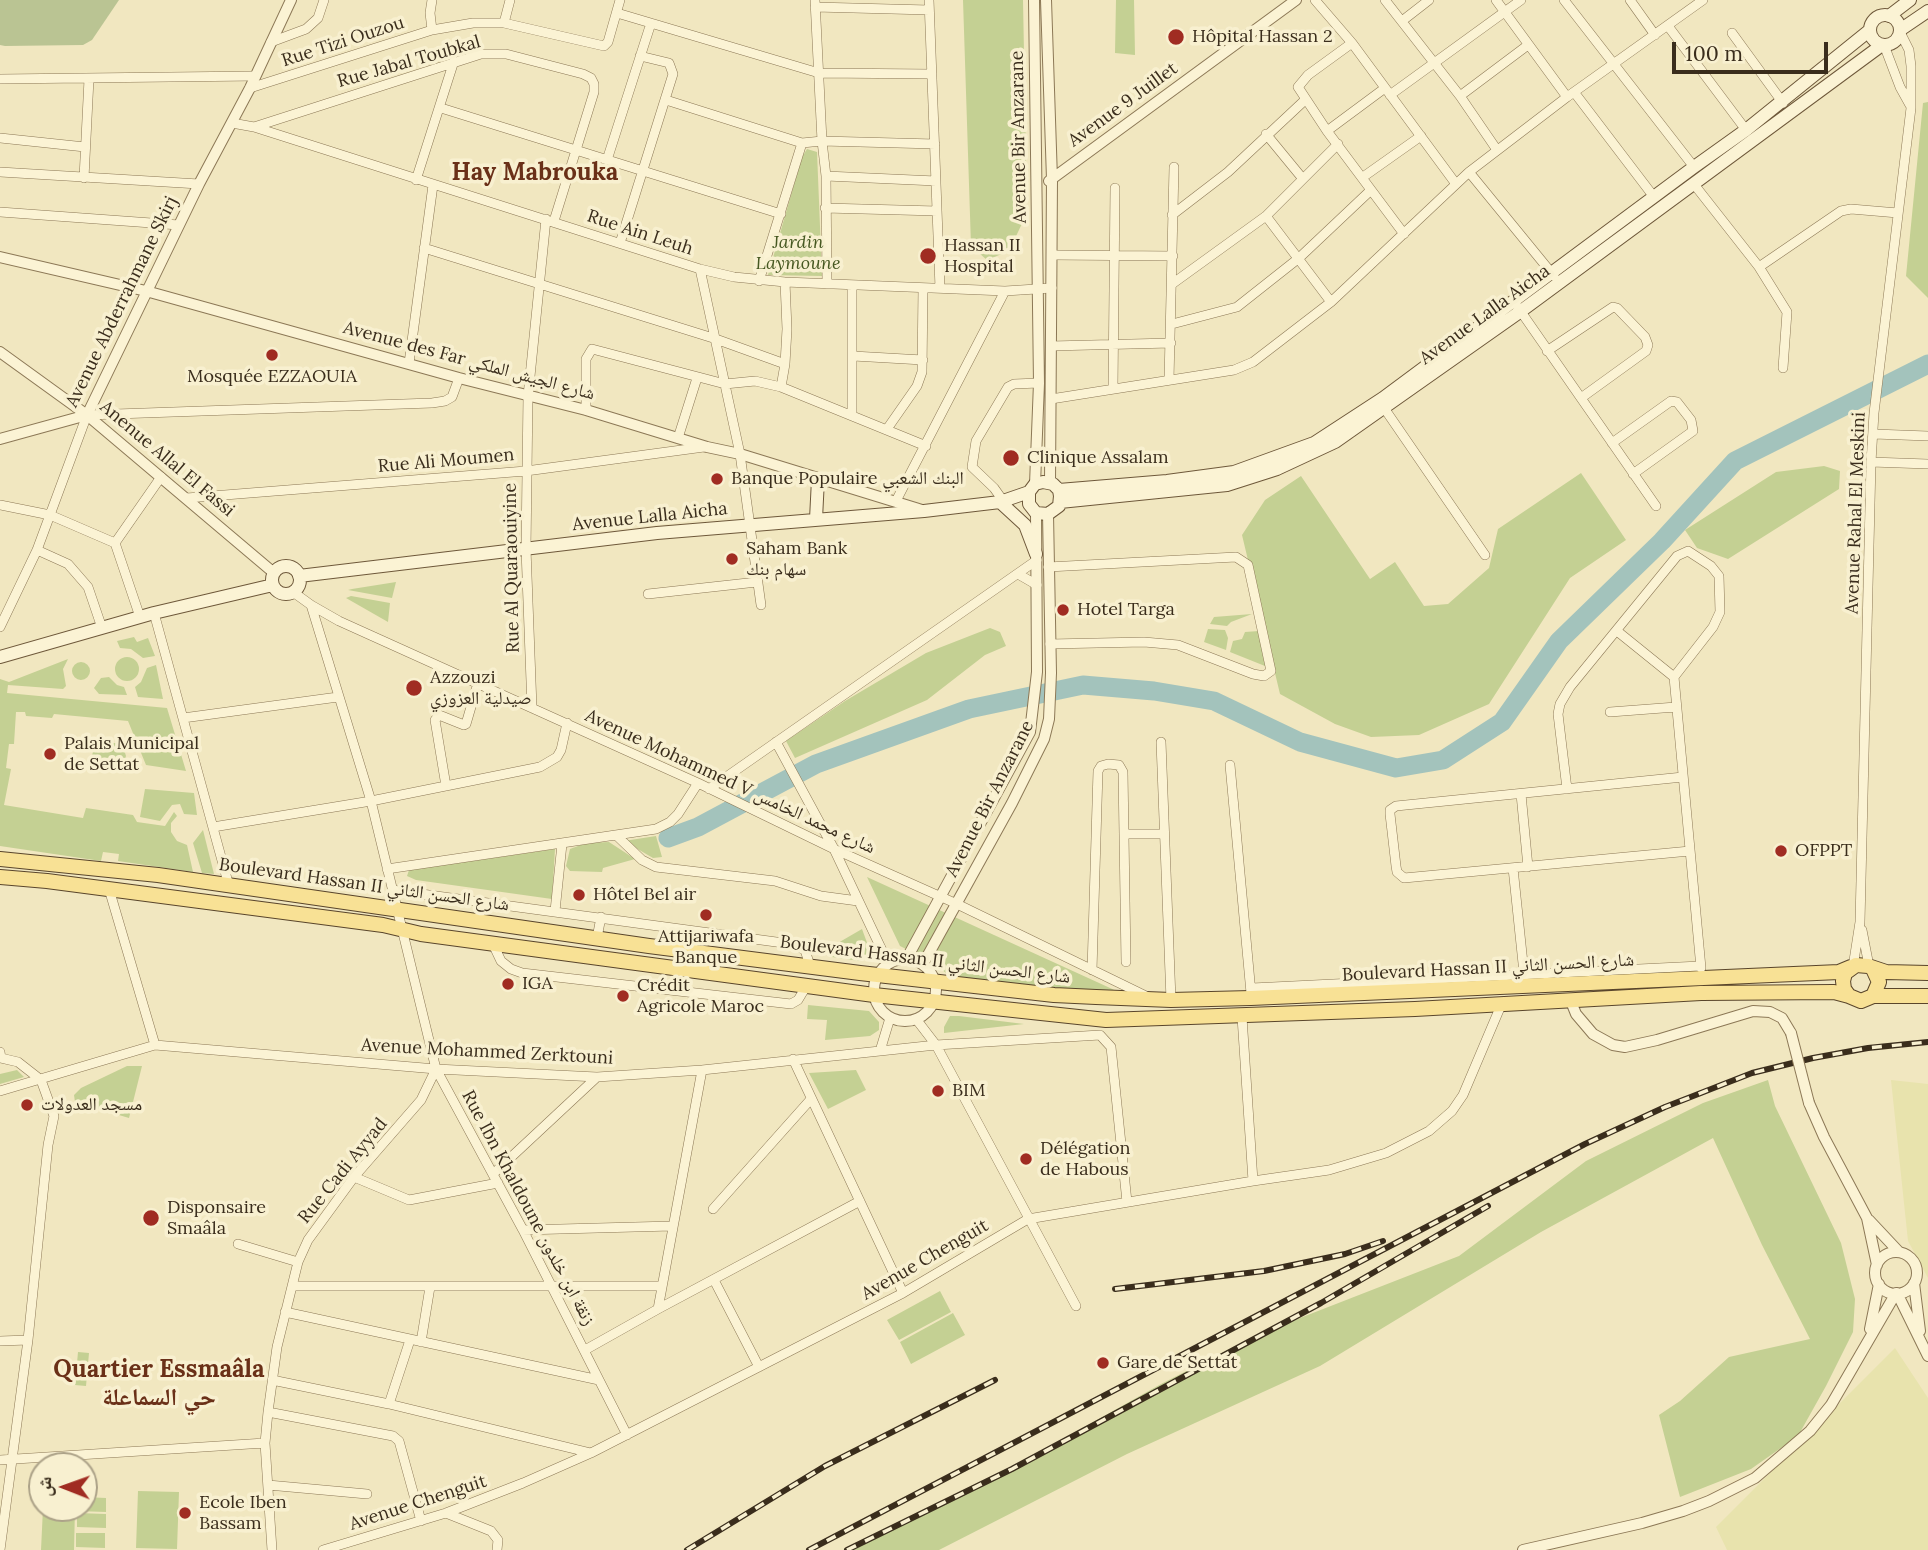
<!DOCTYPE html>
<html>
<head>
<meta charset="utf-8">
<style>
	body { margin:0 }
	#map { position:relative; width:1928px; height:1550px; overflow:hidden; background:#f1e7c0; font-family:Lora,"Noto Naskh Arabic",serif }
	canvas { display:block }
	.north { position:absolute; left:28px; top:1452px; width:70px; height:70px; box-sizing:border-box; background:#f8f0d0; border:2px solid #aca288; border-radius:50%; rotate:271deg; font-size:19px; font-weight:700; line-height:28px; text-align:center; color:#3a2d1c }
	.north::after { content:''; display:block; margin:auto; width:24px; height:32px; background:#a02c22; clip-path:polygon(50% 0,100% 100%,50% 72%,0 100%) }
	.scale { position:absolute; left:1672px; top:42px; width:156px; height:32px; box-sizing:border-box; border:4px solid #3a2d1c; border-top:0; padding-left:9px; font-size:21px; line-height:24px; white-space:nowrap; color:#3a2d1c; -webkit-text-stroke:5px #f8f0d0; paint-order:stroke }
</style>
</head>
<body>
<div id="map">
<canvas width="1928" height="1550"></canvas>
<div class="north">ش</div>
<div class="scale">100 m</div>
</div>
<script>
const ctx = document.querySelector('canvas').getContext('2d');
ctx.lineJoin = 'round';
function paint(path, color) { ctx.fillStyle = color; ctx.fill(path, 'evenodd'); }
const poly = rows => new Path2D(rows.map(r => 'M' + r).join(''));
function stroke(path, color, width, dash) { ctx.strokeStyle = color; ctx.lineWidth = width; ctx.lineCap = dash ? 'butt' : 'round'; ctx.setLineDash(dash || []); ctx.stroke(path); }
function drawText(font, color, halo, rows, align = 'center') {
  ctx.font = font + ' Lora,"Noto Naskh Arabic",serif'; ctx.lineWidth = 7; ctx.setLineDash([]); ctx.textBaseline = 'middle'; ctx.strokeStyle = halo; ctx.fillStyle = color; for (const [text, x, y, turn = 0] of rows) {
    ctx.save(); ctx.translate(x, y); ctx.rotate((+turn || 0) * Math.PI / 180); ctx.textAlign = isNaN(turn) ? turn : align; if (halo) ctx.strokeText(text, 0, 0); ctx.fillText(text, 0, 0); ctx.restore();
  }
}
paint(poly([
	[1891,1080,1928,1084,1928,1278,1908,1241],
	[1895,1348,1928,1398,1928,1550,1727,1550,1716,1527]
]), '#e8e3ad');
paint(poly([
	[963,0,1023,0,1027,213,1009,251,987,260,971,246],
	[1116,0,1134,0,1135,55,1115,53],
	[1928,102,1928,298,1906,276,1923,103],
	[807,149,817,152,822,276,768,275,802,157],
	[1824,466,1840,471,1839,489,1728,559,1697,548,1685,530,1776,472],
	[1581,473,1626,540,1570,578,1489,704,1419,735,1371,737,1335,724,1280,694,1242,535,1265,500,1301,476,1370,579,1395,562,1424,606,1448,604,1489,568,1498,529],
	[396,582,392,598,348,590,352,589],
	[351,596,390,603,388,622,346,598],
	[1252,614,1231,622,1227,626,1210,624,1214,617],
	[990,628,1000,632,1006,646,985,655,927,700,795,758,786,741,845,701,926,653],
	[1208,629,1225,630,1228,638,1226,650,1204,642],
	[1259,631,1267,664,1265,666,1230,652,1233,641,1242,639,1245,632],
	[134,637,137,642,148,638,155,656,143,658,131,649,120,648,117,641],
	'115 669a12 12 0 1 1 24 0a12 12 0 1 1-24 0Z',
	[68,659,63,669,66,686,63,689,8,685,7,693,167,708,186,771,146,765,128,721,54,714,52,718,26,716,25,712,16,712,14,744,9,744,6,768,11,769,4,805,83,818,86,808,133,815,137,822,165,826,174,812,177,816,171,823,171,832,177,841,187,845,193,872,118,861,119,854,103,852,101,861,0,846,0,679,9,682],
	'72 671a9 9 0 1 1 18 0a9 9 0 1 1-18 0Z',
	[156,665,163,699,138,697,135,687,141,682,147,668],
	[109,677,117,685,124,687,127,695,99,694,94,688,101,678],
	[94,743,122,743,126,756,123,764,91,765],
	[145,789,194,793,197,815,184,814,180,804,172,805,160,821,140,817],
	[203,830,214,874,202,873,193,843],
	[656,836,662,857,653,858,624,841],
	[609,842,635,859,603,868,602,872,570,871,566,866,570,849,586,843],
	[555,849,552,899,416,880,407,876,409,870],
	[867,877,1121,993,1119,997,955,980,932,962,900,946],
	[862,929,869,948,866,956,860,961,832,957,824,951],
	[808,1005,869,1011,879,1022,879,1030,870,1036,825,1040,827,1020,807,1019],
	[950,1016,959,1016,1024,1024,944,1033,944,1027],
	[127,1066,142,1066,129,1118,75,1102,74,1095,81,1088],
	[17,1070,24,1077,0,1084,0,1074],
	[856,1070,866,1090,828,1109,809,1073],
	[1768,1080,1775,1106,1841,1243,1855,1299,1853,1332,1826,1386,1798,1436,1751,1469,1680,1497,1659,1415,1680,1401,1729,1357,1810,1339,1762,1245,1713,1138,1541,1232,1320,1366,1127,1454,939,1550,853,1550,1026,1460,1161,1384,1259,1334,1459,1256,1586,1161,1703,1103],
	[940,1291,951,1312,899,1340,887,1320],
	[953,1313,965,1335,911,1364,900,1342],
	[78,1352,89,1353,86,1386,75,1385],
	[138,1491,179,1492,177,1549,136,1548],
	[84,1497,106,1498,106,1512,77,1511,77,1508,84,1508],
	[43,1508,75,1508,74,1550,41,1550],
	[77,1513,106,1514,106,1528,77,1527],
	[76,1533,105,1533,105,1548,76,1547]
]), '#c4d093');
paint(poly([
	[0,0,119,0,92,40,83,45,5,46,0,45]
]), '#bac493');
stroke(poly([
	[668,838,698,827,816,764,969,709,1083,685,1154,691,1214,701,1300,742,1396,768,1443,760,1502,722,1559,641,1662,541,1735,461,1928,364]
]), '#a3c3bc', 19);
const minor = poly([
	[815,0,822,141,826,176,827,284],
	[929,0,940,288],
	[1315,0,1352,43,1456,184],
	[1385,0,1460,96,1497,150],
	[1496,0,1567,97],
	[1564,0,1694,167],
	[1630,0,1655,35],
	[815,7,929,10],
	[617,13,819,73,932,74],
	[1402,21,1429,0],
	[504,23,510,0],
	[1668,26,1746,130],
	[432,30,430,13,432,0],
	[1732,33,1783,103],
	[271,42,306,29,318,18,324,0],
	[1352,43,1308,75,1298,87,1327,131,1404,234],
	[1884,45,1900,87,1910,105],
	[0,79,255,76],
	[250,88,432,30,473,23,504,23,604,46,608,42,620,0],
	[1574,92,1654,197],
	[1390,95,1521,0],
	[1460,96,1528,45],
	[666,100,802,143,822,141,935,144],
	[441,108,781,214],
	[232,123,254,127,700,269,734,277,785,282,1005,291,1052,288],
	[254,127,481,54,506,54,583,74,591,78,594,84,594,92,554,221],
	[1327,131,1385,88],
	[1266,134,1303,179],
	[0,138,85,147],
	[607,160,651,23],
	[0,172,199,184],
	[1469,172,1554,276],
	[826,176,936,181],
	[1363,177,1421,136],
	[84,178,89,79],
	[416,180,454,61],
	[1693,183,1759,267,1841,211,1851,209,1898,213],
	[825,208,937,211],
	[0,212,179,225],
	[1172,215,1228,172,1305,100],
	[1266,216,1331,302],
	[620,243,673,74,669,63,640,56],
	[424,248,713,338,785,364],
	[1052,255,1173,256],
	[1759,267,1787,312,1783,368],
	[700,269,740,454,761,605],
	[759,281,802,143],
	[1172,284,1266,216,1338,144],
	[852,285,852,415],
	[1517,306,1656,506],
	[1172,324,1237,307,1299,258,1371,190],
	[1051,346,1171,343],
	[1547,351,1613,307,1617,308,1645,337,1648,345,1646,351,1581,398],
	[853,356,923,360],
	[409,363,433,185],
	[1169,380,1174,167],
	[781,387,785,364,787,329,785,282],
	[1113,389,1115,188],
	[1051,399,1234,370,1253,362,1331,302,1469,172,1567,97,1703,0],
	[1382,405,1485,555],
	[586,410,586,359,592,349,725,384,755,381,781,387,926,446],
	[887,429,917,386,922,372,923,288],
	[1874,434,1928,436],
	[678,438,697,378],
	[1612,443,1671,401,1677,402,1691,420,1693,431,1633,474],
	[1871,462,1928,464],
	[187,498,526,471,704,447],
	[896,501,1005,291],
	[1004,502,994,488,972,467,976,441,1008,387,1014,384,1039,383],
	[0,505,50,515,115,543,140,617],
	[115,543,161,477],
	[37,550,68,564,88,587,102,628],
	[1048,567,1236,557,1248,565,1271,671,1264,676,1253,674,1178,645,1144,642,1050,644],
	[1018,574,1037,585],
	[293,592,311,605,339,621,698,783,834,849,957,904,1148,997],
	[648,594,757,582],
	[311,605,371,801,436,1069,523,1230,627,1435],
	[154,613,229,886],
	[0,627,37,550,87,415,432,403,445,401,452,397,459,378],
	[1617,631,1674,677,1701,968],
	[532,708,526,549,528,396,546,219],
	[1610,712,1676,707],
	[183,718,338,697],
	[776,742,834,849,888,963],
	[1161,742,1171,1000],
	[1230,765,1251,993],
	[1683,777,1396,806,1390,810,1390,814,1396,866,1397,872,1404,878,1690,851],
	[446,786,435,720,439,715,464,725,466,724,478,683],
	[709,789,1037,560],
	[1567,789,1558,714,1560,704,1570,687,1677,556,1688,551,1711,566,1719,576,1720,612,1713,627,1674,677],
	[1521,794,1528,867],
	[213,827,371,801,540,767,557,757,561,750,567,723],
	[1125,834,1164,834],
	[616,835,642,860,656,867,775,881,821,896,858,901],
	[1513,868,1524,973],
	[387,869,656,829,670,822,678,814,698,783],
	[109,889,155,1045],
	[392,890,791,944,805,950,810,966],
	[555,911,562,844],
	[1862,930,1869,966],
	[597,938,601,917],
	[492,942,501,961,511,969,522,973,791,1004,798,1000,807,985],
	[1853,967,1860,922,1871,462,1874,413,1911,108,1911,66,1909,50,1900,32],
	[1092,970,1098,771,1101,766,1108,764,1119,765,1123,772,1126,962],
	[1252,988,1700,966],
	[1242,1017,1253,1181],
	[916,1019,936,1045,1076,1306],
	[880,1051,890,1018],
	[0,1052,1,1058,18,1062,41,1080],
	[793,1059,903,1293],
	[0,1091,155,1045,436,1069,597,1077,702,1070,936,1045,1100,1035,1111,1047,1127,1202],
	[493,1174,597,1077],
	[354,1177,409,1200,498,1183],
	[713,1209,811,1099],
	[523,1230,672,1226],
	[238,1244,298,1262],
	[714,1280,759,1367],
	[292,1286,661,1286],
	[658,1309,702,1070],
	[285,1312,599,1380],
	[0,1341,28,1340],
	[421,1342,430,1287],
	[585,1350,658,1309,860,1201],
	[272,1380,389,1404,591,1453],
	[389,1404,410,1340],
	[268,1412,393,1436,399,1441,421,1521],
	[0,1460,265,1443],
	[268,1485,367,1494],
	[446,1513,491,1531,498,1540,497,1550],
	[0,1550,28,1340,48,1145,54,1116,41,1080],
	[272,1550,265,1443,268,1412,277,1347,298,1262,308,1240,354,1177,421,1100,436,1069],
	[323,1550,446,1513,523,1483,591,1453,903,1293,1028,1219,1253,1181,1329,1170,1386,1153,1429,1131,1452,1111,1463,1095,1502,1003]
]);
const tertiary = poly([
	[1034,0,1039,383,1035,484],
	[1046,0,1052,179,1050,483],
	[1049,181,1296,0],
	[0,257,146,291,459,378,586,410,707,447,740,454,922,510],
	[0,352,87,415,274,573],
	[87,415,199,184,250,88,291,0],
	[0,439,87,415],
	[907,958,1030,732,1037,672,1036,513],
	'874 990a31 31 0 1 1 62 0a31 31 0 1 1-62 0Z',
	[923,964,1012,803,1044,739,1049,719,1051,673,1048,514],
	[1570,999,1576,1014,1593,1034,1613,1045,1625,1047,1657,1040,1753,1011,1770,1012,1782,1018,1791,1033],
	[1809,1103,1824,1137,1867,1218,1877,1265],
	[1869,1220,1899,1252],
	'1875 1273a21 21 0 1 1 42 0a21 21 0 1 1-42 0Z',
	[1914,1283,1920,1331],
	[1897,1293,1928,1356],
	[1870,1329,1879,1284],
	[1523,1550,1642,1523,1683,1511,1709,1501,1755,1478,1810,1431,1831,1405,1896,1293]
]);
const secondary = poly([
	'1870 30a15 15 0 1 1 30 0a15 15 0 1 1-30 0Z',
	[1889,16,1910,0],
	[1900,30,1928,11],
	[1059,490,1167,481,1234,472,1314,443,1383,398,1694,167,1746,130,1870,30],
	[1000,502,1025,525,1036,554],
	[1060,502,1227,485,1277,469,1335,442,1521,311,1882,45],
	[816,519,818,479],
	'272 580a14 14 0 1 1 28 0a14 14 0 1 1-28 0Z',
	[299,576,657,533,924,511,1000,502,1029,492,1035,484,1043,482,1053,484,1059,490,1060,496,1059,506,1048,514,1036,513,1029,504,1029,492],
	[0,657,154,613,273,585]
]);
const primary = poly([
	[0,859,158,875,649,946,860,973,1054,995,1096,997,1171,1000,1251,998,1839,972,1851,967],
	[0,877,47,881,383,925,421,934,874,995,1106,1020,1415,1009,1701,993,1834,992,1849,996],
	[1873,969,1879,982,1873,996,1861,1001,1849,996,1844,989,1843,981,1845,973,1856,965,1868,966,1886,972,1928,973],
	[1873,996,1928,996]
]);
stroke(minor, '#8c7856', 10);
stroke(tertiary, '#8c7856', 12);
stroke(secondary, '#6e583a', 14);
stroke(primary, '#59452b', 16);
stroke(minor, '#fbf3d4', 9);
stroke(tertiary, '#fbf3d4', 10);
stroke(secondary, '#fbf3d4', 12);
stroke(primary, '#f8e195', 14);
const rail = poly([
	[1115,1289,1264,1271,1345,1254,1383,1241],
	[687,1550,825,1466,995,1380],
	[809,1550,1585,1144,1665,1107,1752,1073,1813,1058,1868,1048,1928,1042],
	[847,1550,1012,1469,1321,1303,1488,1206]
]);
stroke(rail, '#3a2d1c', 6);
stroke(rail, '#f8f0d0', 3.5, [10]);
const tertiaryBridge = poly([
	[1791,1033,1809,1103]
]);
stroke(tertiaryBridge, '#8c7856', 12, []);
stroke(tertiaryBridge, '#fbf3d4', 10);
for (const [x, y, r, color] of [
	[1176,37,9,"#a02c22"],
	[928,256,9,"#a02c22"],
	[272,355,7,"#a02c22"],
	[1011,458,9,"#a02c22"],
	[717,479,7,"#a02c22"],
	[732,559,7,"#a02c22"],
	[1063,610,7,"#a02c22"],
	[414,688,9,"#a02c22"],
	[50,754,7,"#a02c22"],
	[1781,851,7,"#a02c22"],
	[579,895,7,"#a02c22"],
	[706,915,7,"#a02c22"],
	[508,984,7,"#a02c22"],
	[623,996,7,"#a02c22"],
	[938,1091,7,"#a02c22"],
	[27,1105,7,"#a02c22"],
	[1026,1159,7,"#a02c22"],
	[151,1218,9,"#a02c22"],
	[1103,1363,7,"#a02c22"],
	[185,1513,7,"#a02c22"]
]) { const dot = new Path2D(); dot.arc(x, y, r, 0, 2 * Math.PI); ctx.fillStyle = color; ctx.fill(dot); stroke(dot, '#f8f0d0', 2.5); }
drawText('18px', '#3a2d1c', '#f8f0d0', [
	["Hôpital Hassan 2",1192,37],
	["Hassan II",944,246],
	["Hospital",944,267],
	["Mosquée EZZAOUIA",272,377,"center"],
	["Clinique Assalam",1027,458],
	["Banque Populaire البنك الشعبي",731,479],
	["Saham Bank",746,549],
	["سهام بنك",746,570],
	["Hotel Targa",1077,610],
	["Azzouzi",430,678],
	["صيدلية العزوزي",430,699],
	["Palais Municipal",64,744],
	["de Settat",64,765],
	["OFPPT",1795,851],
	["Hôtel Bel air",593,895],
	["Attijariwafa",706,937,"center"],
	["Banque",706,958,"center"],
	["IGA",522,984],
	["Crédit",637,986],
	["Agricole Maroc",637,1007],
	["BIM",952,1091],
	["مسجد العدولات",41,1105],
	["Délégation",1040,1149],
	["de Habous",1040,1170],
	["Disponsaire",167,1208],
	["Smaâla",167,1229],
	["Gare de Settat",1117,1363],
	["Ecole Iben",199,1503],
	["Bassam",199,1524]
], 'left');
drawText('18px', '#3a2d1c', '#f8f0d0', [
	["Rue Tizi Ouzou",343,42,-18],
	["Rue Jabal Toubkal",409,62,-16],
	["Avenue 9 Juillet",1123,105,-36],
	["Avenue Bir Anzarane",1019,137,-91],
	["Rue Ain Leuh",640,233,18],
	["Avenue Abderrahmane Skirj",122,302,-64],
	["Avenue Lalla Aicha",1485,315,-36],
	["Avenue des Far شارع الجيش الملكي",469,361,15],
	["Anenue Allal El Fassi",167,459,40],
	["Rue Ali Moumen",446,461,-5],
	["Avenue Rahal El Meskini",1856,513,-88],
	["Avenue Lalla Aicha",650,517,-6],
	["Rue Al Quaraouiyine",512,568,-91],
	["Avenue Mohammed V شارع محمد الخامس",730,782,25],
	["Avenue Bir Anzarane",990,799,-63],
	["Boulevard Hassan II شارع الحسن الثاني",364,885,8],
	["Boulevard Hassan II شارع الحسن الثاني",925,960,7],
	["Boulevard Hassan II شارع الحسن الثاني",1488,968,-3],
	["Avenue Mohammed Zerktouni",487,1052,3],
	["Rue Cadi Ayyad",343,1171,-51],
	["Rue Ibn Khaldoune زنقة ابن خلدون",528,1208,62],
	["Avenue Chenguit",925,1260,-30],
	["Avenue Chenguit",418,1503,-18]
]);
drawText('italic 18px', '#465821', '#f8f0d0', [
	["Jardin",798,243],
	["Laymoune",798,264]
]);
drawText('bold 24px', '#6a3018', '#f8f0d0', [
	["Hay Mabrouka",535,173],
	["Quartier Essmaâla",159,1370],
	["حي السماعلة",159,1398]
]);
</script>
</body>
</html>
